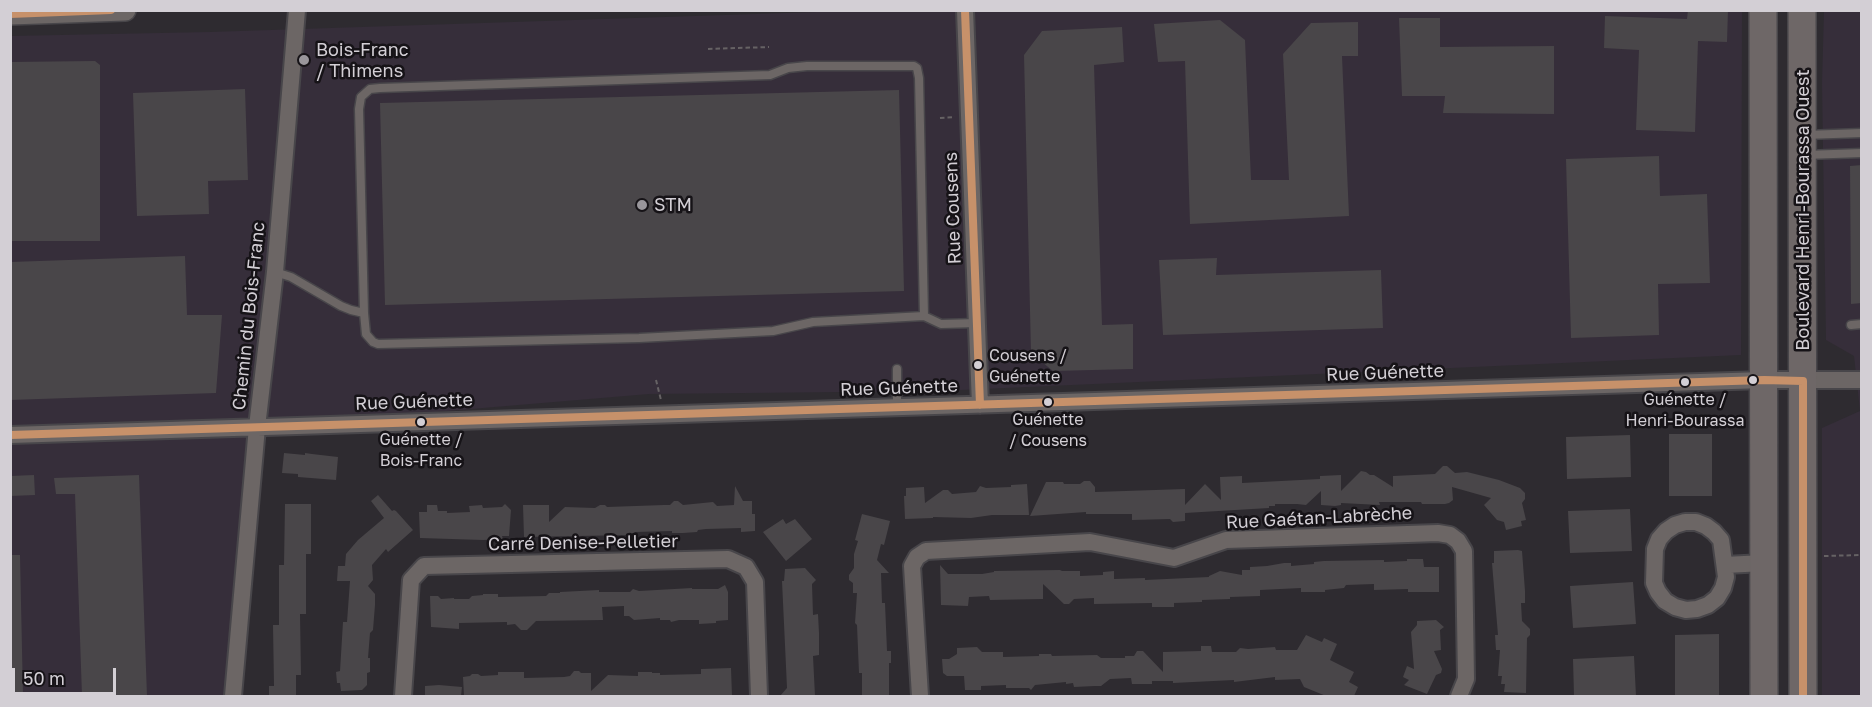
<!DOCTYPE html>
<html>
<head>
<meta charset="utf-8">
<style>
	body { margin:0 }
	#map { position:relative; width:1872px; height:707px; overflow:hidden; background:#2e2b30; font-family:"Golos Text",sans-serif }
	canvas { display:block }
	.frame { position:absolute; inset:0; border:12px solid #d3cfd5; pointer-events:none }
	.scale { position:absolute; left:12px; top:668px; width:104px; height:27px; box-sizing:border-box; border:3px solid #d3cfd5; border-top:0; padding-left:8px; font-size:18px; line-height:21px; white-space:nowrap; color:#d3cfd5; -webkit-text-stroke:4px #161317; paint-order:stroke }
</style>
</head>
<body>
<div id="map">
<canvas width="1872" height="707"></canvas>
<div class="frame"></div>
<div class="scale">50 m</div>
</div>
<script>
const ctx = document.querySelector('canvas').getContext('2d');
ctx.lineJoin = 'round';
function paint(path, color) { ctx.fillStyle = color; ctx.fill(path, 'evenodd'); }
const poly = rows => new Path2D(rows.map(r => 'M' + r).join(''));
function stroke(path, color, width, dash) { ctx.strokeStyle = color; ctx.lineWidth = width; ctx.lineCap = dash ? 'butt' : 'round'; ctx.setLineDash(dash || []); ctx.stroke(path); }
function drawText(font, color, halo, rows, align = 'center') {
  ctx.font = font + ' "Golos Text",sans-serif'; ctx.lineWidth = 5; ctx.setLineDash([]); ctx.textBaseline = 'middle'; ctx.strokeStyle = halo; ctx.fillStyle = color; for (const [text, x, y, turn = 0] of rows) {
    ctx.save(); ctx.translate(x, y); ctx.rotate((+turn || 0) * Math.PI / 180); ctx.textAlign = isNaN(turn) ? turn : align; if (halo) ctx.strokeText(text, 0, 0); ctx.fillText(text, 0, 0); ctx.restore();
  }
}
paint(poly([
	[877,10,1742,11,1741,355,938,391,649,394,257,427,234,696,11,696,10,36,210,32],
	[1824,11,1861,11,1861,696,1822,696,1822,428,1860,411,1854,356,1826,340,1822,83]
]), '#362e3a');
paint(poly([
	[1688,10,1728,10,1727,42,1698,41,1695,132,1636,130,1639,50,1604,48,1605,16,1687,19],
	[1399,18,1440,18,1440,47,1554,46,1554,114,1443,113,1445,96,1402,96],
	[1220,20,1245,40,1251,180,1289,180,1283,54,1311,23,1358,22,1358,56,1342,56,1349,216,1190,224,1185,61,1158,62,1154,24],
	[1122,27,1124,62,1094,65,1102,325,1133,324,1133,369,1053,371,1031,353,1024,55,1042,31],
	[95,61,100,65,100,241,10,241,10,62],
	[245,89,248,180,208,181,209,214,137,216,133,93],
	[899,90,904,291,385,305,380,103],
	[1659,156,1660,196,1707,194,1710,283,1658,284,1659,335,1571,338,1566,159],
	[1862,165,1862,303,1851,304,1850,166],
	[185,256,187,315,222,315,216,393,10,400,10,262],
	[1217,258,1216,275,1381,270,1383,328,1163,335,1159,260],
	[1669,434,1712,434,1712,496,1669,496],
	[1630,435,1631,477,1567,479,1566,437],
	[284,453,305,455,305,453,312,454,338,457,336,480,298,477,298,474,282,473],
	[1443,466,1447,466,1455,473,1467,472,1499,480,1520,488,1525,493,1525,499,1522,503,1526,520,1521,521,1522,526,1506,530,1504,522,1497,520,1484,505,1491,498,1452,487,1453,500,1449,503,1445,504,1422,504,1421,502,1379,502,1380,505,1341,503,1341,505,1335,506,1321,505,1321,491,1306,505,1297,504,1275,504,1275,506,1269,506,1269,508,1185,513,1185,521,1173,522,1170,519,1132,520,1132,514,1086,514,1086,512,1030,516,1046,482,1063,482,1064,484,1080,484,1084,481,1090,481,1095,487,1095,492,1185,489,1185,505,1205,484,1221,500,1220,477,1242,476,1242,483,1320,479,1320,476,1341,475,1341,491,1361,471,1366,472,1370,475,1374,475,1393,487,1393,476,1435,474],
	[34,475,35,495,10,496,10,476],
	[139,475,147,696,82,696,75,494,56,494,54,478],
	[1027,484,1029,515,992,515,971,518,933,517,933,518,905,519,904,496,906,496,906,488,924,487,925,503,943,490,948,490,952,494,976,492,980,486,986,488,1011,487,1011,485],
	[735,486,743,501,752,501,752,514,755,514,755,531,741,532,741,528,706,529,698,530,697,532,683,533,672,533,672,531,635,532,632,535,524,537,523,505,549,505,549,522,565,507,595,508,600,505,605,505,607,507,664,505,670,505,674,501,678,501,683,505,713,502,717,506,734,505],
	[378,495,392,511,394,510,396,511,413,530,388,552,386,549,372,565,373,580,368,586,375,594,375,605,373,630,370,633,368,658,370,658,370,672,367,673,367,685,362,690,341,691,340,683,337,683,336,672,340,671,343,622,347,622,350,581,337,581,338,566,345,566,346,554,358,540,384,518,371,501],
	[285,504,311,504,311,554,306,554,306,614,300,614,301,675,296,675,296,696,269,696,269,686,274,686,273,625,279,625,279,565,284,565],
	[505,504,511,510,509,536,502,536,503,539,483,540,420,538,419,512,427,512,427,505,437,505,438,511,447,511,447,513,470,512,469,506,482,505,483,508,502,507],
	[1630,509,1632,551,1570,553,1568,511],
	[862,514,890,521,884,545,881,544,877,560,889,573,881,573,882,603,885,603,887,651,891,651,891,663,889,663,889,695,885,695,885,696,862,696,862,673,859,673,857,625,855,623,857,593,853,593,853,583,849,580,849,575,854,568,854,554,858,541,855,540],
	[783,519,786,524,795,519,812,539,786,561,763,532],
	[1518,550,1522,551,1525,591,1525,603,1521,603,1522,621,1530,629,1530,635,1527,638,1526,693,1504,692,1505,684,1501,684,1502,676,1498,676,1500,650,1496,650,1495,635,1498,635,1492,563,1494,563,1494,551],
	[10,555,20,555,23,696,10,696],
	[1407,559,1423,559,1424,567,1439,567,1439,592,1408,592,1408,589,1374,590,1374,584,1346,585,1344,588,1325,590,1325,592,1301,592,1301,588,1260,590,1260,596,1230,597,1230,599,1202,600,1202,602,1174,603,1174,607,1152,607,1152,603,1094,604,1094,598,1074,599,1069,604,1064,604,1043,584,1043,599,990,600,989,596,969,597,968,606,941,605,940,565,948,574,982,574,994,572,994,571,1060,570,1062,571,1080,571,1080,576,1103,575,1103,572,1114,571,1114,579,1145,578,1145,580,1209,577,1209,576,1220,571,1242,575,1242,570,1250,570,1250,567,1267,566,1284,563,1291,563,1291,566,1314,564,1314,562,1324,561,1384,560,1384,562,1407,561],
	[805,568,816,580,812,584,813,615,818,614,819,633,819,655,813,656,815,696,780,696,787,688,782,581,784,581,785,569],
	[1633,582,1636,624,1573,628,1570,586],
	[725,585,728,592,728,620,716,621,716,623,699,624,699,620,679,620,671,622,670,620,660,620,660,618,634,620,629,616,624,616,624,606,602,607,603,620,536,621,527,630,521,630,515,624,507,625,507,622,459,623,459,629,431,627,430,596,438,596,441,599,454,598,454,599,469,599,472,596,483,595,483,594,498,594,498,597,546,596,549,593,560,593,560,592,599,590,599,592,630,592,633,589,639,591,692,588,692,589,718,589],
	[1436,620,1444,627,1440,630,1441,650,1434,651,1442,669,1441,673,1436,675,1427,694,1404,685,1409,680,1403,677,1407,666,1414,669,1411,632,1417,625,1417,621],
	[1719,634,1719,696,1675,696,1675,635],
	[1306,635,1322,642,1324,638,1337,644,1330,660,1354,672,1349,682,1358,687,1354,696,1326,696,1304,687,1300,679,1275,680,1275,677,1234,682,1234,680,1173,683,1173,681,1152,681,1152,684,1132,684,1131,678,1110,679,1101,686,1095,686,1074,687,1073,683,1066,684,1066,682,1035,685,1031,690,1029,688,1006,688,1006,685,981,686,981,690,965,690,964,676,947,676,943,673,942,659,949,659,957,654,957,648,977,647,982,652,1003,652,1003,657,1039,656,1039,654,1051,654,1052,656,1097,655,1101,658,1125,658,1125,656,1134,656,1137,651,1143,651,1163,672,1163,652,1201,651,1201,646,1211,646,1212,652,1236,652,1240,648,1248,649,1275,647,1276,650,1297,650],
	[1634,656,1636,696,1574,696,1573,659],
	[731,668,732,696,464,696,463,677,470,676,472,674,478,674,481,676,498,675,498,672,524,672,524,678,564,677,570,676,574,671,579,671,581,673,591,673,591,691,608,675,638,676,638,672,652,672,652,673,660,673,660,675,701,674,701,669],
	[439,685,462,687,461,696,425,696,425,686]
]), '#494649');
const service = poly([
	[1805,135,1862,133],
	[1805,155,1862,153],
	[275,272,291,277,341,306,351,310,364,313],
	[924,316,919,78,917,68,914,66,807,66,788,68,770,75,380,88,370,89,361,97,359,109,364,313,366,334,373,342,378,344,639,338,773,331,813,322,924,316,941,324,977,323],
	[1851,325,1862,324],
	[897,369,897,407]
]);
const minor = poly([
	[965,10,980,405],
	[10,435,1764,380,1862,380],
	[1685,522,1696,522,1706,526,1714,532,1721,540,1726,577,1723,588,1717,598,1708,605,1697,609,1686,610,1675,607,1665,601,1658,592,1654,583,1655,549,1659,539,1666,531,1675,525,1685,522],
	[1725,565,1764,563],
	[233,696,257,427,275,272,297,10],
	[403,696,411,580,424,566,728,559,746,567,755,582,759,696],
	[920,696,912,566,917,557,926,551,1090,542,1174,558,1226,540,1438,533,1450,535,1458,541,1464,551,1466,679,1459,696]
]);
const tertiary = poly([
	[10,14,125,10]
]);
const primary = poly([
	[1763,10,1764,696],
	[1802,10,1803,696]
]);
stroke(service, '#48464a', 11);
stroke(minor, '#48464a', 20);
stroke(tertiary, '#48464a', 24);
stroke(primary, '#48464a', 30);
stroke(poly([
	[708,49,769,47],
	[940,118,955,117],
	[656,380,661,400],
	[1824,556,1862,555]
]), '#666264', 2, [4.5, 3]);
stroke(service, '#6c6665', 8);
stroke(minor, '#6c6665', 16);
stroke(tertiary, '#6c6665', 21);
stroke(primary, '#6e6767', 27);
stroke(poly([
	[965,10,980,405],
	[10,14,111,10],
	[10,435,1764,380,1803,381,1803,696]
]), '#c7916a', 8);
for (const [x, y, r, color] of [
	[304,60,6,"#99969b"],
	[642,205,6,"#99969b"],
	[978,365,5,"#d3cfd5"],
	[1753,380,5,"#d3cfd5"],
	[1685,382,5,"#d3cfd5"],
	[1048,402,5,"#d3cfd5"],
	[421,422,5,"#d3cfd5"]
]) { const dot = new Path2D(); dot.arc(x, y, r, 0, 2 * Math.PI); ctx.fillStyle = color; ctx.fill(dot); stroke(dot, '#161317', 2); }
drawText('16px', '#d3cfd5', '#161317', [
	["Cousens /",989,356,"left"],
	["Guénette",989,377,"left"],
	["Guénette /",1685,400],
	["Henri-Bourassa",1685,421],
	["Guénette",1048,420],
	["/ Cousens",1048,441],
	["Guénette /",421,440],
	["Bois-Franc",421,461]
]);
drawText('18px', '#d3cfd5', '#161317', [
	["Bois-Franc",316,50],
	["/ Thimens",316,71],
	["STM",654,205]
], 'left');
drawText('18px', '#d3cfd5', '#161317', [
	["Rue Cousens",953,208,-92],
	["Boulevard Henri-Bourassa Ouest",1803,210,-90],
	["Chemin du Bois-Franc",249,316,-84],
	["Rue Guénette",1385,373,-2],
	["Rue Guénette",899,388,-2],
	["Rue Guénette",414,402,-2],
	["Rue Gaétan-Labrèche",1319,518,-3],
	["Carré Denise-Pelletier",583,543,-1]
]);
</script>
</body>
</html>
